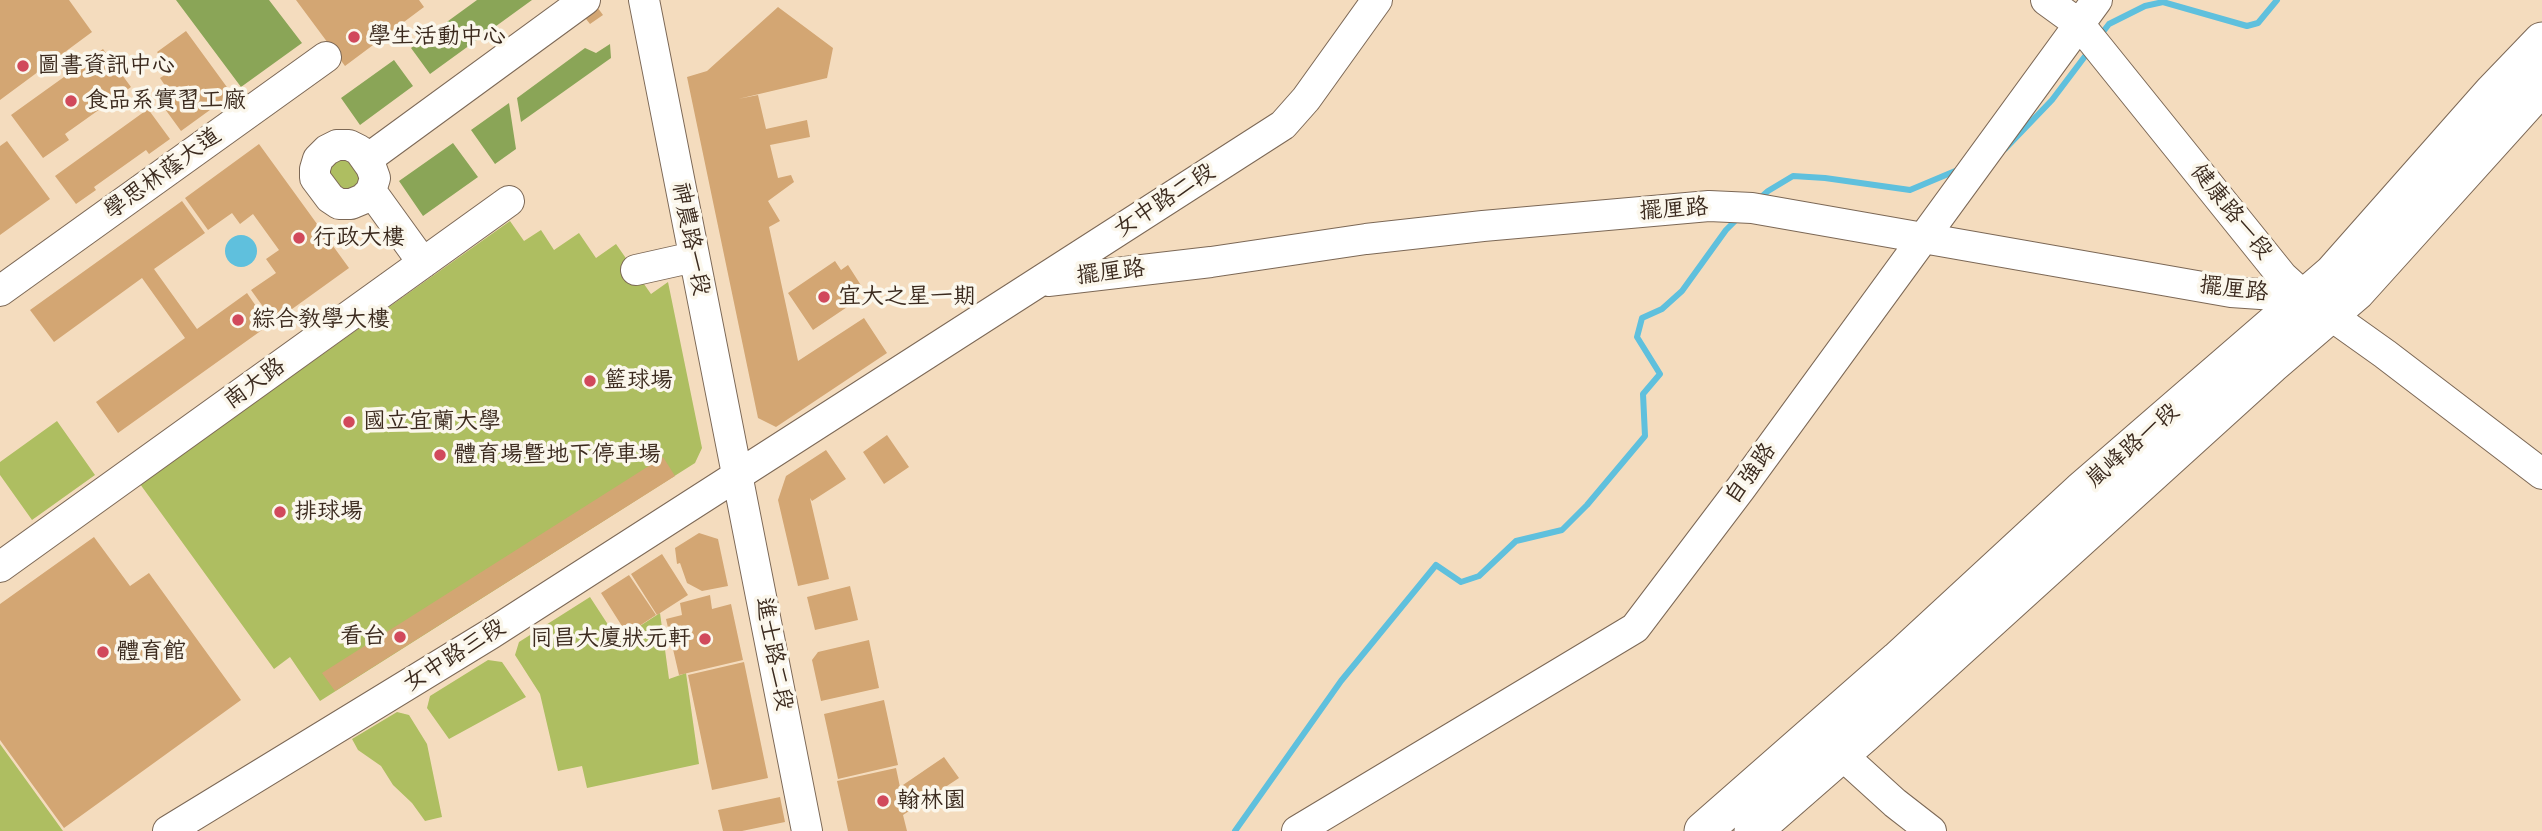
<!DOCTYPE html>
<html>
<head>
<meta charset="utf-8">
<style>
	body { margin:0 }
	canvas { display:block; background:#f4dcbe }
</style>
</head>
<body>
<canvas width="2542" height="831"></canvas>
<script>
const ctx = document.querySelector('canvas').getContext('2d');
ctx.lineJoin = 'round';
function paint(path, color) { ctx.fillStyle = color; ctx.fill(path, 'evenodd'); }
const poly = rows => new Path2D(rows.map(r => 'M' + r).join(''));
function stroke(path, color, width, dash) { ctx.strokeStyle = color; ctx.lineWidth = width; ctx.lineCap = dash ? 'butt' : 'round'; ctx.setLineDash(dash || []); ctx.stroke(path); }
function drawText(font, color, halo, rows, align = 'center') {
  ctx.font = font + ' Itim,"LXGW WenKai TC",sans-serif'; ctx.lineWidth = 7; ctx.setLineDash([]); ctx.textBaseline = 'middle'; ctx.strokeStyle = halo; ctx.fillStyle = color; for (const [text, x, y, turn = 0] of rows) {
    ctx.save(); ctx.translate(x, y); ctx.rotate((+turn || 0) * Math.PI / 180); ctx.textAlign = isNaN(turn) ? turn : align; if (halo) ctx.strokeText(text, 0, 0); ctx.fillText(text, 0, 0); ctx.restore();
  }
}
paint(poly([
	[345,157,360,175,359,184,351,191,340,190,329,175,329,165],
	[510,221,524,241,541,230,554,250,579,233,596,258,616,244,651,294,668,282,702,448,695,463,320,701,290,657,274,669,140,484],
	[57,421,95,475,32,520,0,475,0,462],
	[590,597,618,640,660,613,669,679,686,673,699,764,587,788,582,766,558,771,540,694,515,655,519,642],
	[488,660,502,662,526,697,449,739,427,708,430,696],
	[397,712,409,715,427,744,442,817,425,821,412,803,393,785,381,766,358,750,352,739],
	[0,744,63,831,0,831]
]), '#aebe61');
paint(poly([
	[176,0,269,0,302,43,241,87],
	[477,0,532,0,430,74,411,48],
	[610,44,611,58,521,122,517,98,585,48,596,53],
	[394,60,413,86,360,125,341,98],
	[509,103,516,149,495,164,471,130],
	[453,143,478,177,423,216,399,181]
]), '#8aa557');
paint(poly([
	'225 251a16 16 0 1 1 32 0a16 16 0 1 1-32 0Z'
]), '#5fc0dd');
stroke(poly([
	[2099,37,2109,24,2145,6,2163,2,2247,26,2258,23,2277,0],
	[2005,149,2052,100,2089,51],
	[1759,199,1768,191,1793,176,1825,178,1910,190,1960,169],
	[1235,831,1341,681,1436,565,1461,582,1479,576,1516,541,1562,530,1587,505,1645,436,1643,394,1660,374,1637,337,1642,318,1662,309,1682,291,1726,230,1738,218]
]), '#5fc0dd', 6);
paint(poly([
	[0,0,69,0,92,32,0,100],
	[296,0,419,0,424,7,345,66],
	[592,0,603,15,590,24,579,10],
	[778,7,833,48,827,78,738,99,758,95,766,129,807,120,810,137,770,145,778,178,791,175,794,182,768,201,780,221,769,227,798,361,864,318,887,353,776,427,758,418,687,77,707,71],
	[186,31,232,94,181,131,157,98,168,90,160,78,171,71,157,52],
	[103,49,131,87,65,134,69,140,43,158,11,115],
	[148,109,170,139,149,154,146,150,94,187,96,190,76,204,55,176],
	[7,141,50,199,0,235,0,146],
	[259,144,349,268,274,322,251,290,276,273,266,259,279,250,253,214,240,224,232,213,208,230,185,198],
	[182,201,205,233,154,269,197,329,247,293,269,325,118,433,96,402,185,338,142,278,54,342,30,310],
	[835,261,841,270,848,265,864,290,856,295,859,299,813,330,788,293],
	[887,435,909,467,884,484,863,452],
	[826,450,846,479,812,501,810,498,829,579,798,586,778,500,786,476],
	[663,457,675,476,335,691,322,673],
	[699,533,718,539,728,586,702,591,687,583,680,563,677,564,675,548],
	[94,537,130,586,149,573,241,700,64,828,0,740,0,604],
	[662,554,688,595,657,615,631,574],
	[629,575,656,615,627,634,601,593],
	[850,586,858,620,815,630,807,597],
	[710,595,712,609,731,604,743,660,679,675,666,619,682,615,680,603],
	[869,640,879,688,821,701,812,660,818,652],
	[744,662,768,778,712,790,688,675],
	[884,700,898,765,838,779,824,714],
	[944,757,959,778,903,815,907,831,848,831,837,781,896,768,900,787],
	[780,797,785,822,742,831,723,831,718,810]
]), '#d3a673');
const minor = poly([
	[644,0,807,831],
	[2046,0,2079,24,2282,276,2305,297,2385,354,2542,474],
	[337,145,349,145,359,150,371,167,375,178,371,191,363,199,351,204,339,204,330,198,315,178,315,169,318,159,327,150,337,145],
	[366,160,585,0],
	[371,191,423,263],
	[636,270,694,257],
	[1048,281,1211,262,1366,239,1483,226,1709,206,1752,208,2231,292,2305,297],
	[0,291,326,57],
	[0,567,509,201],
	[1827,738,1841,754,1895,803,1931,831],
	[168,831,492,633,1283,125,1306,99,1377,0],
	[1297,831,1635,628,1741,488,2097,0]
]);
const major = poly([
	[1703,831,1898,660,2081,491,2333,273,2493,92,2542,41],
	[1753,831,1864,734,2271,365,2356,292,2542,86]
]);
stroke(minor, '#7c6856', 32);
stroke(major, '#7c6856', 39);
stroke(minor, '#fff', 30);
stroke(major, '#fff', 37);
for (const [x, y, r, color] of [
	[354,37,7,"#d1495b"],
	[23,66,7,"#d1495b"],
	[71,101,7,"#d1495b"],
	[299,238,7,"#d1495b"],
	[824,297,7,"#d1495b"],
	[238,320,7,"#d1495b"],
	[590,381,7,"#d1495b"],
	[349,422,7,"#d1495b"],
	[440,455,7,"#d1495b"],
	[280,512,7,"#d1495b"],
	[400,637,7,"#d1495b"],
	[705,639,7,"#d1495b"],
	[103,652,7,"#d1495b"],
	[883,801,7,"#d1495b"]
]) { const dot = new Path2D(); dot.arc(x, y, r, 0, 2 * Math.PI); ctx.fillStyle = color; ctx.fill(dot); stroke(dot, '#fbf7ec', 2.5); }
drawText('23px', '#3b2a1e', '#fbf7ec', [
	["學生活動中心",368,37],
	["圖書資訊中心",37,66],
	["食品系實習工廠",85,101],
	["行政大樓",313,238],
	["宜大之星一期",838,297],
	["綜合教學大樓",252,320],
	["籃球場",604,381],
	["國立宜蘭大學",363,422],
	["體育場暨地下停車場",454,455],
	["排球場",294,512],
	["看台",386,637,"right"],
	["同昌大廈狀元軒",691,639,"right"],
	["體育館",117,652],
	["翰林園",897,801]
], 'left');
drawText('23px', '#3b2a1e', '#fbf7ec', [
	["學思林蔭大道",163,174,-36],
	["女中路二段",1165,201,-33],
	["擺厘路",1674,210,-4],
	["健康路一段",2231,212,51],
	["神農路一段",690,239,79],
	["擺厘路",1111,273,-7],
	["擺厘路",2234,290,7],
	["南大路",255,384,-36],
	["嵐峰路一段",2133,446,-41],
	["自強路",1751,474,-54],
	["進士路二段",773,654,79],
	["女中路三段",455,656,-32]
]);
</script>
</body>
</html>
